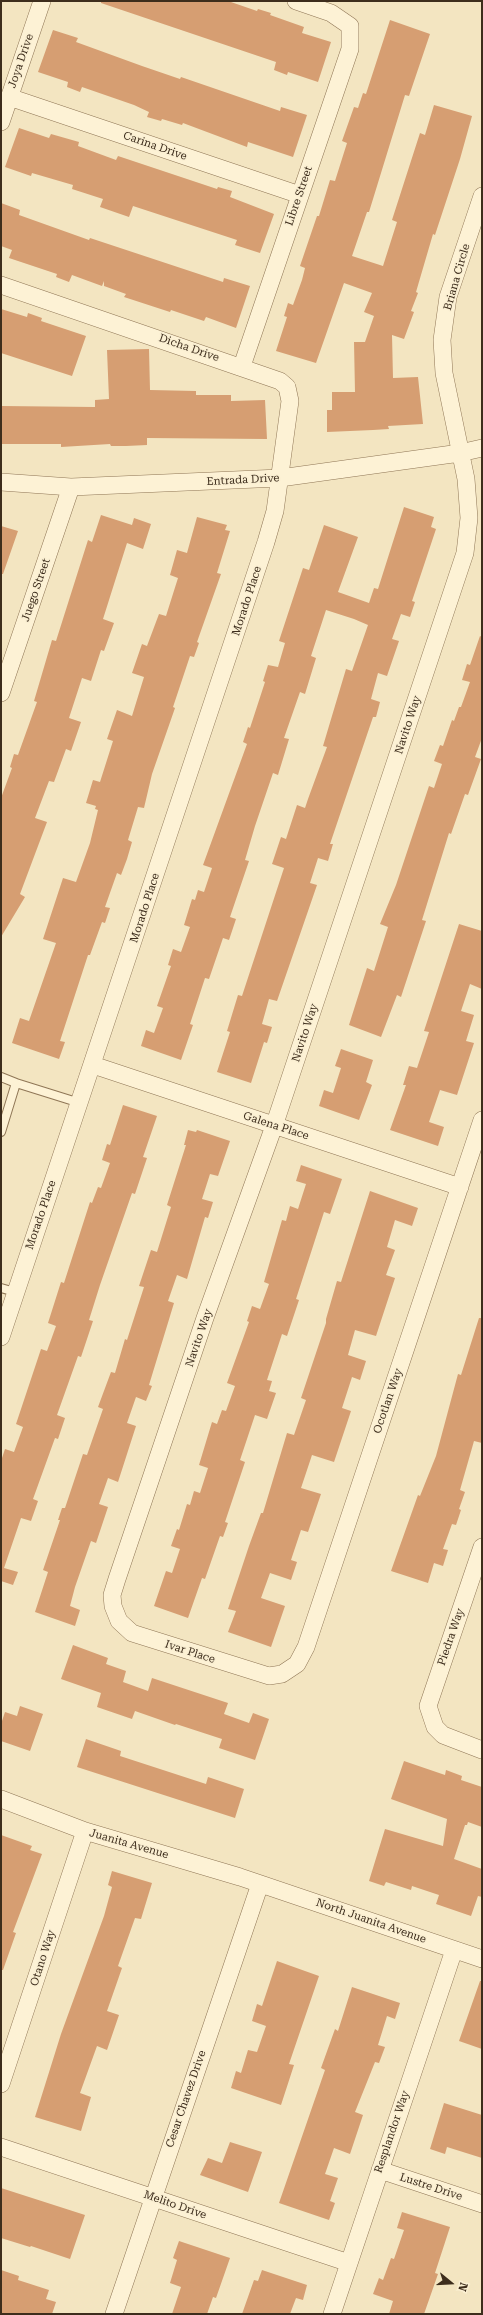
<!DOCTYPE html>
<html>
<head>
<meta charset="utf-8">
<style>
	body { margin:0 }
	#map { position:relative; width:483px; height:2315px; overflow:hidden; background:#f3e5c1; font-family:"Roboto Serif",serif }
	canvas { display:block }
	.frame { position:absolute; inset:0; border:2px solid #3d2d1c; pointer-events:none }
	.north { position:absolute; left:431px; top:2263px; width:40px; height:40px; -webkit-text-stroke:3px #faefd2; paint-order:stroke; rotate:108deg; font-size:11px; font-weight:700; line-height:16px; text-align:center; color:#3d2d1c }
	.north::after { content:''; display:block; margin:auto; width:14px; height:18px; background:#3d2d1c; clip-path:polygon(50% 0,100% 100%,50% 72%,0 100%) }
</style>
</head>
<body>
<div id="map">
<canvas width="483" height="2315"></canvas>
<div class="frame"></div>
<div class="north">N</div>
</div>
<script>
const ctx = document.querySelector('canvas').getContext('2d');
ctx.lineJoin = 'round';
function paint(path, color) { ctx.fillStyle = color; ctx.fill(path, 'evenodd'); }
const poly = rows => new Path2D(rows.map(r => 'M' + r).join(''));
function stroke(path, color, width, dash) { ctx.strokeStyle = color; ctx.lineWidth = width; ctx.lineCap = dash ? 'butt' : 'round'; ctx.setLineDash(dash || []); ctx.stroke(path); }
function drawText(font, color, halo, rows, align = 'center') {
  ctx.font = font + ' "Roboto Serif",serif'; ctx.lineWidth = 3; ctx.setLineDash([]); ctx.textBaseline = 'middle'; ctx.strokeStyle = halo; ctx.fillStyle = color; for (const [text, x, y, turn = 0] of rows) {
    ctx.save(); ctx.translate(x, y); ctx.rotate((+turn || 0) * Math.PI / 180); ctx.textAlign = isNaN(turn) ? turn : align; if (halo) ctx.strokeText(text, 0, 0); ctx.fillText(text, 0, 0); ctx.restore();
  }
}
paint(poly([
	[101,1,228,1,257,11,258,9,271,13,270,15,304,27,302,33,331,42,318,82,288,72,287,75,274,70,276,62,101,3],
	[390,20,430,34,409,96,405,95,369,212,367,212,352,256,383,266,397,222,392,220,420,133,425,135,434,105,472,116,460,159,435,235,433,234,416,292,418,293,411,311,414,312,404,339,392,335,393,378,418,377,423,424,388,426,389,429,373,430,327,432,327,410,332,410,332,392,355,392,354,342,365,342,374,316,364,312,372,293,344,283,316,363,276,351,287,317,284,316,288,303,293,305,302,280,305,268,300,266,317,216,319,216,330,180,335,181,347,143,342,141,354,107,358,108,363,93,366,94],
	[53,30,78,38,76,42,142,66,180,79,181,77,280,111,281,107,307,115,293,157,248,142,247,147,183,123,182,125,162,119,161,121,147,117,149,112,134,105,82,87,80,92,67,87,68,82,38,72],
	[19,128,49,138,51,134,79,142,78,146,116,160,118,156,217,189,218,187,232,191,230,197,274,214,260,253,235,245,237,240,133,206,129,217,100,207,103,199,72,189,73,185,32,173,31,176,5,167],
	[1,203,20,210,19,215,89,240,90,238,223,282,224,278,250,286,236,328,206,317,204,321,171,310,170,312,124,297,126,294,104,286,104,281,102,286,72,275,69,282,56,277,57,274,9,258,12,250,1,246],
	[1,309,27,317,28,313,42,318,41,321,86,336,72,376,1,353],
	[149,349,150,390,196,391,196,395,231,395,231,401,265,400,267,439,147,438,147,445,126,446,111,446,110,444,61,447,61,444,1,444,1,406,95,407,95,400,109,399,107,350],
	[404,507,434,517,431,527,436,529,412,601,415,602,410,617,401,614,392,639,399,641,387,676,378,673,371,699,380,702,376,717,373,717,330,844,333,844,328,861,318,858,310,883,317,885,277,1001,269,999,262,1024,272,1027,267,1043,264,1042,251,1083,217,1072,230,1032,227,1031,238,995,242,996,284,868,272,864,281,837,286,839,297,805,305,808,308,799,327,747,323,746,346,669,352,671,368,625,354,619,326,610,311,656,316,658,305,694,300,692,284,738,289,739,278,775,273,773,255,826,245,860,249,861,230,917,236,919,229,940,223,938,209,979,205,978,190,1024,193,1025,181,1060,141,1046,146,1030,154,1033,163,1008,157,1006,171,966,168,965,173,949,181,952,190,927,184,925,192,899,195,900,198,890,204,892,212,868,203,865,247,744,243,742,248,727,250,728,265,682,263,681,268,665,278,667,285,643,279,641,303,568,309,570,324,525,358,537,338,592,369,603,374,588,378,589],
	[101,515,132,525,134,518,151,524,143,549,127,543,103,619,114,623,104,651,101,650,91,681,82,678,69,718,81,722,71,751,66,749,54,782,49,781,35,818,47,822,20,894,25,897,1,937,1,798,12,768,10,767,14,754,18,755,37,702,34,701,52,640,56,641,88,540,92,542],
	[197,517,227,525,225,530,230,531,217,573,221,574,197,642,199,643,194,657,190,656,173,707,175,708,152,774,144,808,138,807,128,840,132,842,127,859,121,875,117,873,105,907,110,908,105,923,102,922,90,955,88,955,60,1041,65,1042,59,1059,12,1043,20,1018,29,1021,56,943,43,939,63,878,76,882,90,843,98,810,95,809,96,806,86,803,93,780,100,782,113,741,107,739,117,710,132,716,144,677,132,673,142,644,147,646,159,614,166,616,178,578,170,575,177,550,187,553],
	[1,526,18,531,3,574,1,574],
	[480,636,482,637,482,738,475,757,481,759,468,795,465,794,451,834,449,833,422,920,426,921,401,997,397,995,381,1037,349,1025,367,968,374,971,388,927,380,924,396,885,429,786,434,788,442,764,434,761,440,745,443,746,452,720,454,721,459,707,461,707,470,682,462,680,467,664,470,665],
	[459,924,482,931,482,989,470,984,461,1011,474,1015,466,1041,474,1043,457,1095,440,1090,429,1122,444,1127,438,1146,390,1130,406,1085,403,1085,409,1066,417,1068,429,1032,424,1031],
	[341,1049,373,1060,366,1082,372,1085,359,1120,319,1106,324,1090,333,1093,341,1068,335,1066],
	[123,1105,157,1116,143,1157,147,1158,135,1194,132,1193,100,1285,89,1320,93,1321,81,1357,78,1356,57,1415,65,1418,58,1439,55,1438,33,1499,38,1501,31,1521,21,1518,4,1568,18,1572,13,1585,1,1581,1,1461,5,1449,14,1452,23,1427,16,1424,41,1349,47,1351,56,1326,48,1323,61,1282,64,1283,90,1202,92,1203,98,1187,101,1188,110,1163,102,1160,107,1144,110,1145],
	[188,1130,196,1132,197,1130,230,1141,218,1176,210,1174,202,1199,213,1202,208,1218,205,1217,187,1279,177,1275,168,1301,174,1303,149,1385,152,1386,146,1401,136,1397,127,1423,136,1426,118,1482,108,1478,99,1504,108,1507,96,1543,91,1541,75,1587,70,1606,80,1610,75,1626,35,1612,48,1572,43,1570,60,1520,58,1520,62,1508,65,1508,83,1454,87,1455,103,1409,98,1407,111,1372,115,1373,125,1339,127,1340,144,1287,139,1286,151,1250,157,1252,171,1207,167,1205,186,1145,184,1145],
	[301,1165,342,1179,330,1214,324,1212,296,1299,299,1300,287,1336,282,1334,267,1380,272,1381,269,1391,276,1393,267,1419,255,1415,240,1460,245,1462,225,1522,228,1523,223,1537,220,1536,205,1579,202,1578,188,1618,154,1606,166,1571,172,1573,180,1549,171,1546,177,1529,179,1530,187,1504,190,1505,194,1491,200,1493,208,1468,199,1465,212,1422,217,1424,222,1410,226,1411,235,1386,227,1383,249,1322,247,1321,252,1306,260,1309,269,1284,264,1282,282,1220,286,1221,290,1206,298,1209,306,1184,296,1181],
	[370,1191,418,1208,412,1226,395,1220,387,1247,395,1250,386,1275,395,1278,376,1336,355,1330,348,1355,366,1361,360,1380,352,1377,342,1408,351,1411,334,1462,312,1455,301,1488,321,1494,308,1532,301,1530,291,1560,297,1562,291,1580,270,1573,261,1598,285,1606,271,1647,228,1632,236,1611,228,1609,249,1546,261,1513,263,1513,287,1433,294,1435,306,1400,301,1398,326,1323,326,1319,337,1281,341,1282],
	[479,1318,482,1318,482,1443,474,1441,460,1490,465,1492,459,1509,461,1510,456,1525,452,1524,443,1549,448,1550,443,1566,434,1563,428,1583,391,1571,418,1495,420,1496,436,1456,458,1374,461,1375],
	[73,1645,108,1658,106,1664,126,1671,123,1682,148,1691,152,1678,228,1703,224,1714,249,1723,253,1713,269,1719,255,1760,219,1748,222,1739,176,1724,175,1725,135,1711,132,1719,97,1707,101,1693,61,1679],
	[20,1706,43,1714,30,1751,1,1741,1,1724,5,1712,17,1716],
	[86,1739,121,1751,120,1756,206,1784,208,1777,244,1789,235,1818,77,1767],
	[404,1761,445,1775,446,1770,462,1776,461,1780,482,1787,482,1827,468,1822,467,1825,465,1825,454,1859,482,1869,482,1897,478,1896,471,1916,436,1904,439,1895,412,1886,411,1890,386,1882,384,1886,369,1881,385,1829,443,1846,447,1819,391,1799],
	[1,1835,32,1846,30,1850,42,1854,13,1932,16,1933,3,1970,1,1970],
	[112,1871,152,1883,141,1919,135,1918,118,1966,122,1968,107,2011,119,2015,107,2050,97,2046,80,2093,91,2097,81,2131,35,2117,61,2034,104,1916,112,1887,108,1885],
	[277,1961,319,1976,289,2064,294,2065,281,2105,231,2088,236,2071,241,2073,248,2050,257,2052,266,2026,252,2021,257,2004,262,2006],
	[480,1981,482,1981,482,2049,459,2041],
	[352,1987,400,2003,395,2019,387,2016,378,2045,385,2047,379,2063,375,2062,355,2112,363,2115,350,2154,334,2148,325,2174,338,2178,330,2201,335,2203,329,2220,279,2203,325,2070,321,2068,335,2029,338,2031],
	[444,2103,482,2115,482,2158,447,2147,445,2154,430,2149],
	[230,2142,262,2152,248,2192,200,2175,208,2158,222,2163],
	[1,2188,85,2215,70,2259,31,2246,30,2247,1,2238],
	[402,2212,450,2227,435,2273,438,2274,424,2314,389,2314,393,2301,373,2294,379,2278,383,2280,391,2258,394,2259,404,2230,397,2228],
	[179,2241,230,2258,216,2298,213,2297,207,2314,172,2314,181,2287,170,2283,177,2260,173,2258],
	[1,2270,19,2276,18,2280,49,2290,46,2299,56,2302,52,2314,1,2314],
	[262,2270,307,2285,303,2300,296,2298,290,2314,242,2314,254,2280,258,2281]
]), '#d69e72');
const service = poly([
	[1,1077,16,1083],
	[1,1132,16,1083,80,1103],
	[1,1288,15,1292]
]);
const minor = poly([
	[9,97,300,195],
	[1,122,42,1],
	[482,196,448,297,442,340,444,373,466,479,469,518,465,553,274,1126,205,1318,117,1579,112,1595,113,1606,119,1621,132,1633,269,1676,282,1674,297,1664,306,1647,482,1120],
	[1,285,280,381,287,387,290,401,275,511,266,542,1,1337],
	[242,366,350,49,350,26,331,13,296,1],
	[1,482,71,487,280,478,460,453,482,448],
	[1,693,71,487],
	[93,1065,460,1187],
	[482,1547,428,1706,435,1727,443,1735,482,1750],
	[1,1799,85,1831,240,1877,482,1959],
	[1,2084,85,1831],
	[1,2147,349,2263],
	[380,2170,482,2204],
	[114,2314,260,1884],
	[332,2314,454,1950]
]);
stroke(service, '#8f7656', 10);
stroke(minor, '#8f7656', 18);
stroke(service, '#fdf2d5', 8);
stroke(minor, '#fdf2d5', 17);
drawText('11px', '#3d2d1c', '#faefd2', [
	["Joya Drive",21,61,-71],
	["Carina Drive",155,146,19],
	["Libre Street",299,196,-71],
	["Briana Circle",457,277,-74],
	["Dicha Drive",189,348,19],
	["Entrada Drive",243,480,-3],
	["Juego Street",36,590,-71],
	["Morado Place",247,601,-72],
	["Navito Way",408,725,-72],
	["Morado Place",145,908,-72],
	["Navito Way",305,1033,-72],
	["Galena Place",276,1126,18],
	["Morado Place",41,1215,-71],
	["Navito Way",199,1338,-71],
	["Ocotlan Way",388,1401,-71],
	["Piedra Way",451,1637,-71],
	["Ivar Place",190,1652,18],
	["Juanita Avenue",129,1844,16],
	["North Juanita Avenue",371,1921,19],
	["Otano Way",43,1958,-72],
	["Cesar Chavez Drive",186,2099,-71],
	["Resplandor Way",392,2132,-71],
	["Lustre Drive",431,2187,18],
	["Melito Drive",175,2205,19]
]);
</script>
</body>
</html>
